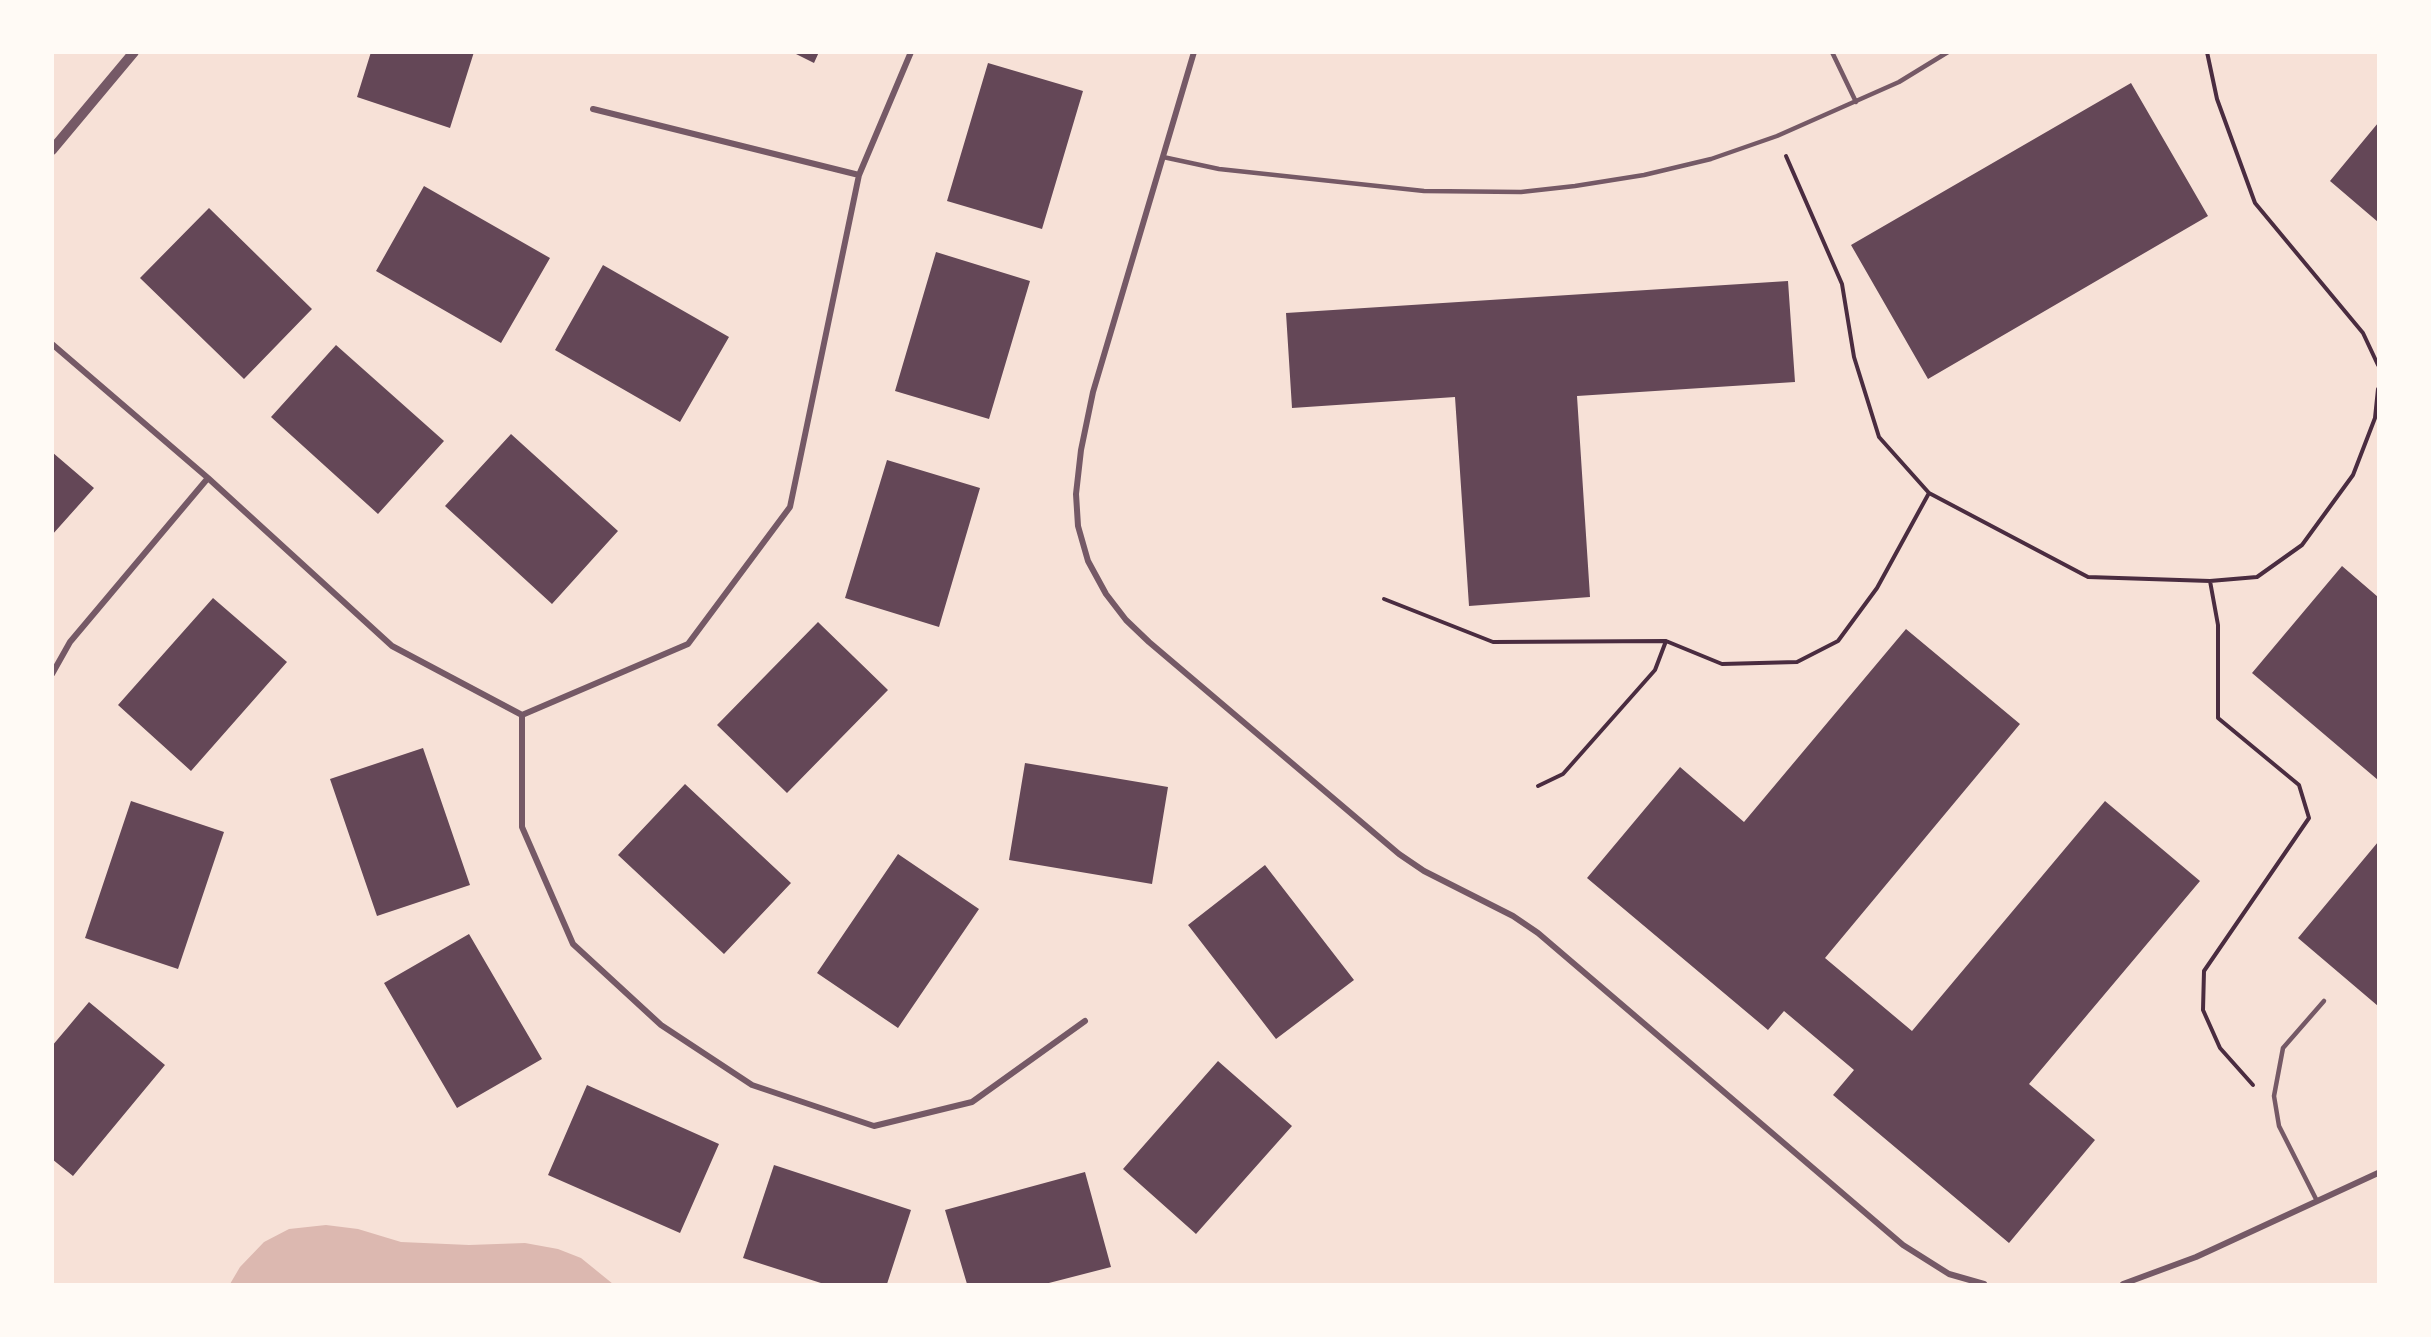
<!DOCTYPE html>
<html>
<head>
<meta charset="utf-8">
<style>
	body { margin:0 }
	#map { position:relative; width:2431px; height:1337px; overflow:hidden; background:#f7e1d7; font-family:Manrope,sans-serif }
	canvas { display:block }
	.frame { position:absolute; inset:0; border:54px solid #fffaf5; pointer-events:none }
</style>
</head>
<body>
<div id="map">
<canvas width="2431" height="1337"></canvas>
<div class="frame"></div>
</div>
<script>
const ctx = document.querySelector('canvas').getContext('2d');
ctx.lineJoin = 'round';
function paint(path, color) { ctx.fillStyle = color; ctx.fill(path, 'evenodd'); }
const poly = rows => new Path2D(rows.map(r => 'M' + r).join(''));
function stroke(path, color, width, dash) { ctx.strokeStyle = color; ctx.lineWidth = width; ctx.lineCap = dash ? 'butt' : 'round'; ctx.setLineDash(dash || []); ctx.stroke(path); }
paint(poly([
	[326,1225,358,1229,401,1242,469,1245,525,1243,558,1249,581,1258,613,1284,230,1284,240,1267,264,1242,289,1229]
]), '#dcb8b0');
paint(poly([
	[371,52,474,52,450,128,357,97],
	[792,52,819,52,814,63],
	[988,63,1083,91,1042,229,947,201],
	[2131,83,2208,216,1928,379,1851,245],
	[2378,123,2378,222,2330,181],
	[424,186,550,258,501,343,376,271],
	[209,208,312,309,244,379,140,278],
	[936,252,1030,281,989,419,895,391],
	[603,265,729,337,680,422,555,350],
	[1788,281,1795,382,1577,396,1590,597,1469,606,1455,397,1292,408,1286,313],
	[336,345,444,441,378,514,271,417],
	[511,434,618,531,552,604,445,506],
	[52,452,94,488,52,535],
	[887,460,980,488,939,627,845,598],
	[2342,566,2378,597,2378,780,2252,673],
	[213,598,287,662,191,771,118,705],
	[818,622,888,690,787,793,717,725],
	[1906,629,2020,724,1825,958,1912,1031,2105,801,2200,881,2029,1084,2095,1140,2009,1243,1833,1095,1854,1070,1784,1011,1768,1030,1587,878,1680,767,1744,822],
	[423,748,470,885,377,916,330,779],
	[1025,763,1168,787,1152,884,1009,860],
	[685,784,791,883,724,954,618,855],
	[131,801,224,832,178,969,85,938],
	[2378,842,2378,1006,2298,938],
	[898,854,979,909,898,1028,817,973],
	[1265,865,1354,980,1276,1039,1188,925],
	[469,934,542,1059,457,1108,384,983],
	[89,1002,165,1065,73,1176,52,1159,52,1046],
	[1218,1061,1292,1126,1196,1234,1123,1169],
	[587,1085,719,1144,680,1233,548,1175],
	[774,1165,911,1210,887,1284,824,1284,743,1258],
	[1085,1172,1111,1267,1045,1284,967,1284,945,1210]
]), '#644757');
stroke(poly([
	[2207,52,2217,99,2255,203,2363,333,2378,365],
	[1786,156,1842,284,1854,357,1879,437,1929,493,2088,577,2210,581,2257,577,2302,545,2353,475,2375,418,2378,389],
	[2210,581,2218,625,2218,718,2299,785,2309,818,2204,971,2203,1010,2220,1048,2253,1085],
	[1384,599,1493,642,1666,641,1722,664,1797,662,1838,641,1877,588,1929,493],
	[1538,786,1563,774,1655,670,1666,641]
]), '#4a2c40', 4);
stroke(poly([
	[1832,52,1856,102],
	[1163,157,1219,169,1424,191,1521,192,1575,186,1644,175,1711,159,1777,136,1899,82,1948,52],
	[2317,1201,2279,1126,2274,1096,2283,1048,2324,1001]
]), '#755966', 4.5);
stroke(poly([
	[1194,52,1093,392,1081,450,1076,494,1078,526,1088,561,1106,594,1126,620,1149,642,1399,854,1424,871,1513,916,1538,933,1903,1245,1949,1274,1984,1284],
	[593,109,859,175],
	[52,344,208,478,392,646,522,715,688,644,790,507,859,175,911,52],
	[52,674,70,642,208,478],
	[522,715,522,827,573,944,661,1025,752,1085,874,1126,972,1102,1085,1021],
	[2123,1284,2196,1257,2378,1173]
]), '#755966', 6);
stroke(poly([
	[52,150,134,52]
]), '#755966', 10);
</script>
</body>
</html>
